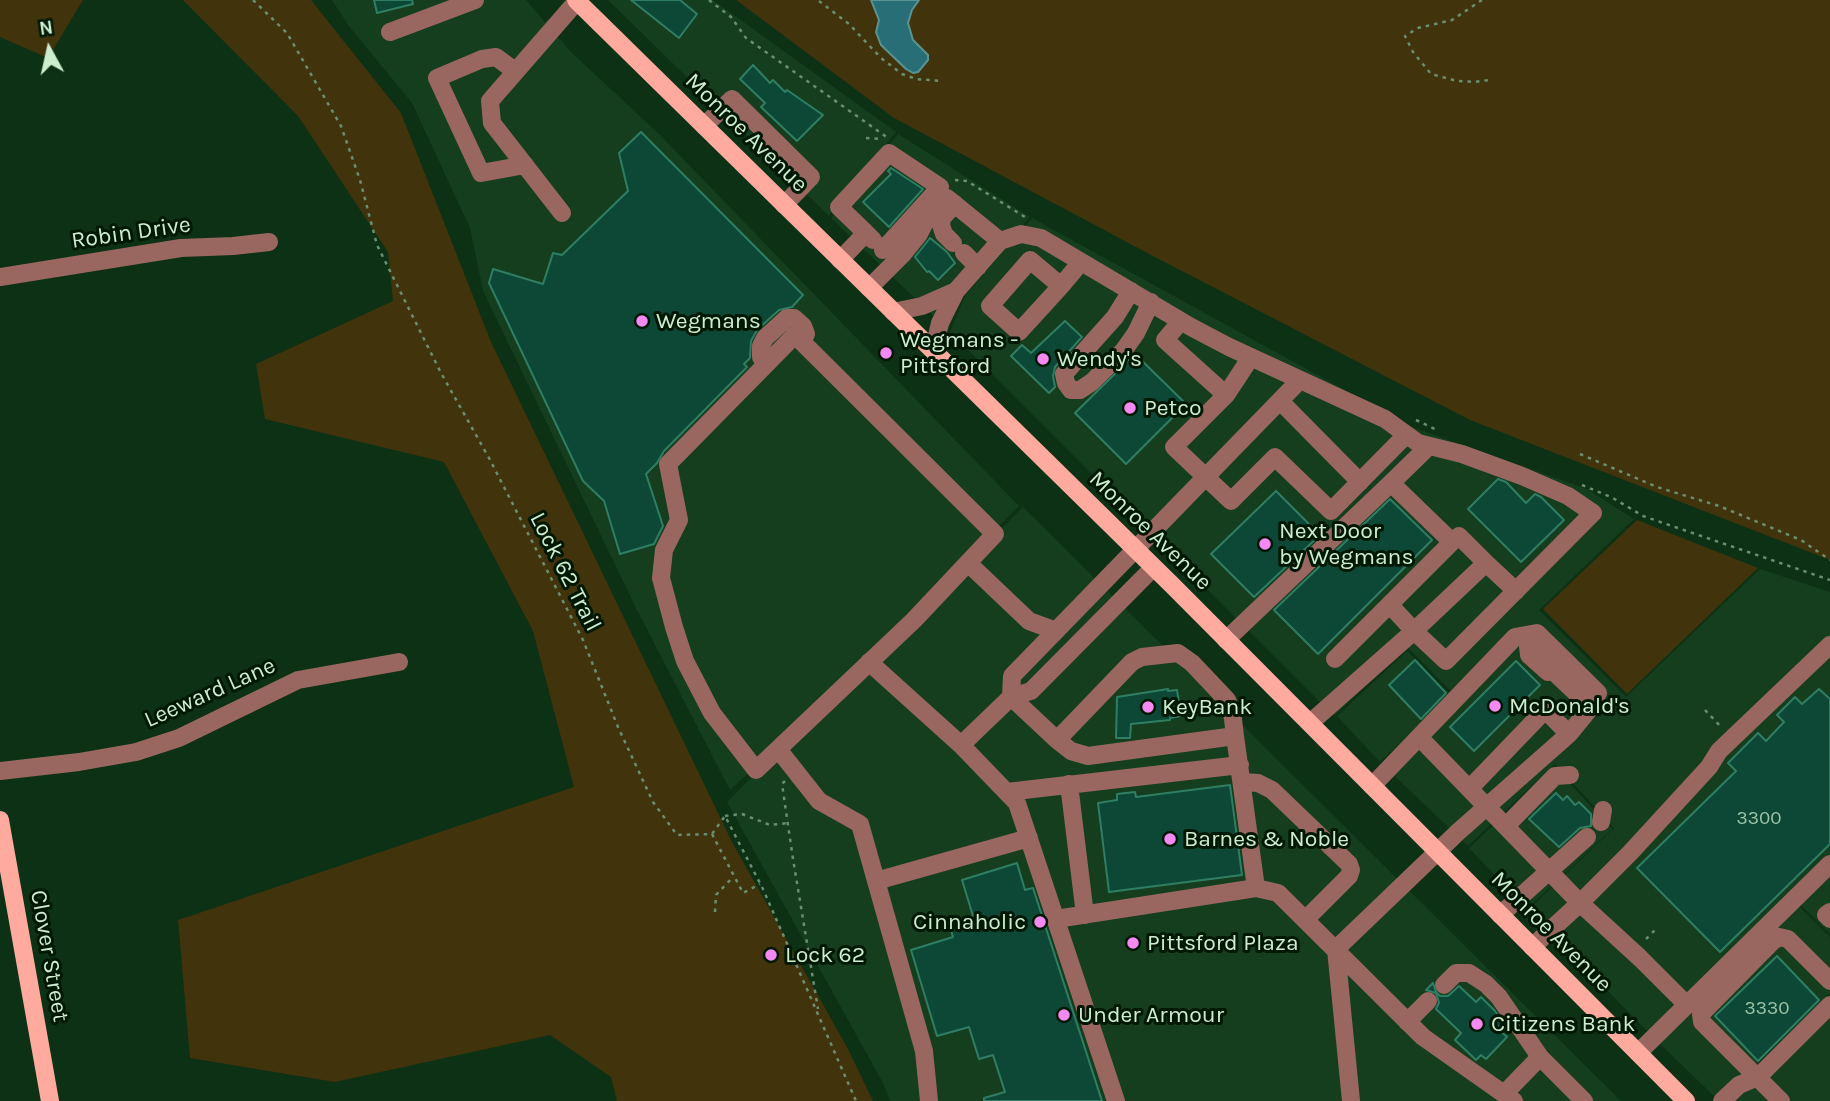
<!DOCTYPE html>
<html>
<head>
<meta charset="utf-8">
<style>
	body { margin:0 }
	#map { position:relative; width:1830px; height:1101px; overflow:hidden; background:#0d3115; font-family:Karla,sans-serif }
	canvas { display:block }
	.north { position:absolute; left:14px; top:14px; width:70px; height:70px; -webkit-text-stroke:5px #001803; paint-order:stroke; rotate:352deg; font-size:19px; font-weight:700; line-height:28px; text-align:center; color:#cceecf }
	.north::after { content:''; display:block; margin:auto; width:24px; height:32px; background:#cceecf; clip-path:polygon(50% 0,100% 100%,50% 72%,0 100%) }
</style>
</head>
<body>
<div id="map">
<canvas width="1830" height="1101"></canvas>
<div class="north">N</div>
</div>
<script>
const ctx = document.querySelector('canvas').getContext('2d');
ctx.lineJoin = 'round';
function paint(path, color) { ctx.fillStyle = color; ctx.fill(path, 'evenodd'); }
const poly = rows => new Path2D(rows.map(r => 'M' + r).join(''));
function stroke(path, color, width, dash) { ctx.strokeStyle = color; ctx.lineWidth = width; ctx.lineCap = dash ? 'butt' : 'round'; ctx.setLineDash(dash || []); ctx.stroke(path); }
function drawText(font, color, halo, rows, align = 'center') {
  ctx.font = font + ' Karla,sans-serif'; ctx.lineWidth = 6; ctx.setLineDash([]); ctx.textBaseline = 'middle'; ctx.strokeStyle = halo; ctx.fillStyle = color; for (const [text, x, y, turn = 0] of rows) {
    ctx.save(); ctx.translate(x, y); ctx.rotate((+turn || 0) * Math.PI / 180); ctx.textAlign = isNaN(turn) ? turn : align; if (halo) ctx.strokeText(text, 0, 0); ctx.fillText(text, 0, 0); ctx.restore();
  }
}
paint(poly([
	[332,0,526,0,570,51,660,135,1019,506,811,716,730,790,636,608,483,291,470,228,412,103,348,25],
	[608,0,713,0,896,132,829,216],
	[898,134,1030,217,962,294,948,330,831,218],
	[1032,218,1412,427,1587,489,1634,519,1539,610,1626,697,1760,569,1830,592,1830,934,1799,903,1655,1039,1528,910,1614,828,1555,764,1468,846,1382,764,1455,695,1407,647,1334,716,950,332,965,296],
	[1023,507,1621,1101,890,1101,883,1083,727,802],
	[1407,651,1451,695,1380,762,1337,716],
	[1555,767,1612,829,1527,909,1469,848],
	[1799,906,1830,937,1830,993,1719,1101,1657,1041],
	[1830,997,1830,1101,1722,1101]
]), '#153e1e');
paint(poly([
	[0,0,83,0,48,58,0,37],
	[183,0,311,0,401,113,491,342,732,842,848,1049,873,1101,617,1101,611,1077,550,1035,335,1082,190,1058,178,920,574,787,533,631,444,462,265,419,256,364,393,301,388,252,298,116],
	[736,0,1830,0,1830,560,1470,420,1151,255,894,118],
	[1637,520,1758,568,1627,694,1543,609]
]), '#41330b');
const water = poly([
	[871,0,919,0,912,10,908,23,913,40,928,55,928,60,918,72,913,73,906,69,881,45,876,32,879,20,871,0]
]);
paint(water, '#286e77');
stroke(water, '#599491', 2);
const building = poly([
	[374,0,412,0,413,4,377,13,374,0],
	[631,0,680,0,697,14,679,38,631,0],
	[753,65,770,83,773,80,785,92,787,90,823,115,797,141,761,107,765,103,740,79,753,65],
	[641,132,803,295,792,307,779,310,757,330,751,341,750,358,744,364,747,367,664,451,657,463,646,474,663,526,654,544,620,554,604,501,583,481,489,283,493,269,543,284,553,253,562,255,628,191,619,153,641,132],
	[891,168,923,189,889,227,863,202,891,174,888,171,891,168],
	[930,238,947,252,955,263,938,280,929,271,927,272,915,257,930,238],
	[1065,321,1082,337,1055,367,1053,376,1055,387,1049,393,1011,356,1022,345,1031,353,1065,321],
	[1135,354,1186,404,1126,464,1075,413,1135,354],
	[1498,479,1506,482,1526,503,1535,494,1541,497,1564,520,1521,562,1468,509,1498,479],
	[1276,491,1320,535,1254,597,1211,554,1276,491],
	[1390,499,1432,540,1318,654,1274,610,1390,499],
	[1415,660,1446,693,1421,719,1389,685,1415,660],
	[1516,661,1540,685,1474,751,1450,727,1516,661],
	[1168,689,1168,691,1177,690,1181,716,1170,718,1170,720,1131,724,1130,738,1116,738,1117,697,1168,689],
	[1819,689,1830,699,1830,844,1720,952,1637,868,1736,771,1728,763,1758,733,1766,741,1784,722,1777,715,1795,697,1802,704,1819,689],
	[1230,785,1242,875,1109,892,1098,803,1117,800,1117,794,1135,792,1136,797,1230,785],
	[1556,793,1563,800,1567,796,1575,805,1579,802,1591,814,1591,826,1580,828,1559,847,1529,819,1556,793],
	[1017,863,1025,890,1033,888,1102,1101,984,1101,984,1098,1005,1092,993,1055,979,1059,969,1027,937,1036,911,950,953,937,949,923,973,916,962,880,1017,863],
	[1777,956,1819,1000,1758,1061,1715,1016,1777,956],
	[1433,983,1436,992,1440,996,1448,996,1459,986,1476,1002,1481,997,1495,1011,1503,1022,1497,1028,1507,1037,1486,1059,1481,1055,1476,1060,1455,1040,1461,1033,1436,1009,1439,1003,1436,993,1426,990,1433,983]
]);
paint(building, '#0d4836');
stroke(building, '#2f7e64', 2);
stroke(poly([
	[253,0,287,33,341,126,360,180,377,245,441,373,489,458,583,640,618,727,653,802,677,835,712,834,725,816,763,889,856,1101],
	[709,0,731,17,746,38,888,138],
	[1482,0,1452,20,1418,28,1405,36,1413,52,1431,74,1457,81,1474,82,1489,80],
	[819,1,849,24,881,58,902,74,916,79,941,81],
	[866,138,880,139],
	[955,180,967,181,1025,217],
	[1416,420,1435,429],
	[1580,454,1657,487,1719,506,1801,540,1830,560],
	[1582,485,1613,498,1643,516,1830,580],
	[1705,710,1722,728],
	[785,781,782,784,793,859,818,1009],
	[725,816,742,814,770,825,788,823],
	[712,834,743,893,760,884],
	[715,912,716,895,733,877],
	[1646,939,1656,929]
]), '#6b8e71', 2.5, [3.5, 5]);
stroke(poly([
	[390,32,475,0],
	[515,71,496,57,482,59,437,78,481,173,525,165],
	[704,126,732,99,811,177,784,205],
	[562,213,492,123,490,101,577,1],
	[866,233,839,207,889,153,940,187,883,250],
	[1000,241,1021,234,1041,238,1191,327,1229,347,1385,419,1418,443,1462,454,1522,476,1568,496,1593,513,1446,661,1414,631,1310,723],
	[953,243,944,234,941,225,942,218,955,204],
	[964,253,978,267],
	[840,260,866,233,873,240],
	[0,277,181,248,233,246,269,242],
	[1061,286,1030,260,990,306,1019,332,1061,286,1081,262],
	[869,288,902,255,919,234,925,222,947,198,1000,241,956,291],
	[1131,291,1115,317,1064,374,1066,383,1071,390,1080,390,1092,382,1124,350,1136,333,1151,302],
	[893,312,922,306,956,291,940,323,936,340,938,357],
	[1181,321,1165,340,1226,395,1174,447,1231,501,1275,457,1331,511,1406,435],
	[795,335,995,534,914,620,756,770,712,713,685,661,674,627,661,578,664,550,679,520,668,464,795,335],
	[766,364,761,357,761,346,765,338,787,318,794,318,803,326,806,334,802,341],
	[1226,395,1251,357],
	[1280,401,1360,482],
	[1391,483,1429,446],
	[968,563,1029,621,1056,631],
	[1486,563,1516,591],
	[1226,640,1391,483,1452,542],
	[1528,646,1529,655,1548,672],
	[1542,651,1555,663,1555,673,1591,707],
	[1335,659,1452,542,1459,536,1486,563,1414,631,1390,605],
	[869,662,961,745,1017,803,1116,1101],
	[1011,697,1057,740,1071,751,1088,756,1235,736,1232,711,1227,700,1192,663,1178,653,1142,657,1132,662,1057,740],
	[1011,697,1012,676,1300,380],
	[1235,736,1256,888],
	[1419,737,1580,903,1640,958,1687,1005],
	[961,745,1011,697,1031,691,1153,568],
	[778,749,819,801,860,824,924,1051,929,1101],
	[0,771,79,762,136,752,179,738,298,680,399,662],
	[1242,782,1258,783,1272,790,1349,864,1351,870,1349,876,1306,919],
	[1069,784,1085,915],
	[1470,788,1545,710,1569,734],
	[1007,792,1240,765],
	[1601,822,1603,810],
	[1506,826,1555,776,1570,775],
	[876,881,1029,838],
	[1830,912,1826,915,1830,919],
	[1500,915,1587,837],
	[1056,919,1256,888,1278,893,1423,1037,1514,1101],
	[1532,947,1580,903,1630,853,1709,767,1719,751,1830,645],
	[1336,949,1458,832,1569,734,1591,707,1598,693,1537,633,1515,637,1372,786],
	[1336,949,1351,1101],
	[1444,985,1456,973,1469,973,1486,984,1499,997,1540,1057],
	[1407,1022,1428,1001],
	[1638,1053,1830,864],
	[1504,1094,1540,1057,1584,1101],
	[1722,1101,1739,1085,1758,1077,1830,1005],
	[1781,1101,1702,1022,1701,1014,1773,941,1779,937,1788,939,1830,981]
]), '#996760', 18);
stroke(poly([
	[576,0,1171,584,1686,1101],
	[0,820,50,1101]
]), '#feaa9f', 18);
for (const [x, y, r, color] of [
	[642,321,7,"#f389f1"],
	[886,353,7,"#f389f1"],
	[1043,359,7,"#f389f1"],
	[1130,408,7,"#f389f1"],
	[1265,544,7,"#f389f1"],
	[1495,706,7,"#f389f1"],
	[1148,707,7,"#f389f1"],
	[1170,839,7,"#f389f1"],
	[1040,922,7,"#f389f1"],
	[1133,943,7,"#f389f1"],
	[771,955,7,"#f389f1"],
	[1064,1015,7,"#f389f1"],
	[1477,1024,7,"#f389f1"]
]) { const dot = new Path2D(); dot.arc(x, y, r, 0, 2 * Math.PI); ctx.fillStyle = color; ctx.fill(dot); stroke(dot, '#001803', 2.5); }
drawText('19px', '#9cc4a9', null, [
	["3300",1759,819],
	["3330",1767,1009]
]);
drawText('23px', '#cceecf', '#001803', [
	["Monroe Avenue",746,133,44],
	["Robin Drive",131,233,-8],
	["Monroe Avenue",1150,531,44],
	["Lock 62 Trail",565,572,63],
	["Leeward Lane",210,693,-24],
	["Monroe Avenue",1551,932,45],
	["Clover Street",49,956,80]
]);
drawText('23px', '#cceecf', '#001803', [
	["Wegmans",656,321],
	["Wegmans -",900,340],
	["Pittsford",900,366],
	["Wendy's",1057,359],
	["Petco",1144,408],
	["Next Door",1279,531],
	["by Wegmans",1279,557],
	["McDonald's",1509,706],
	["KeyBank",1162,707],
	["Barnes & Noble",1184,839],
	["Cinnaholic",1026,922,"right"],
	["Pittsford Plaza",1147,943],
	["Lock 62",785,955],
	["Under Armour",1078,1015],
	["Citizens Bank",1491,1024]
], 'left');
</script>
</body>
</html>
